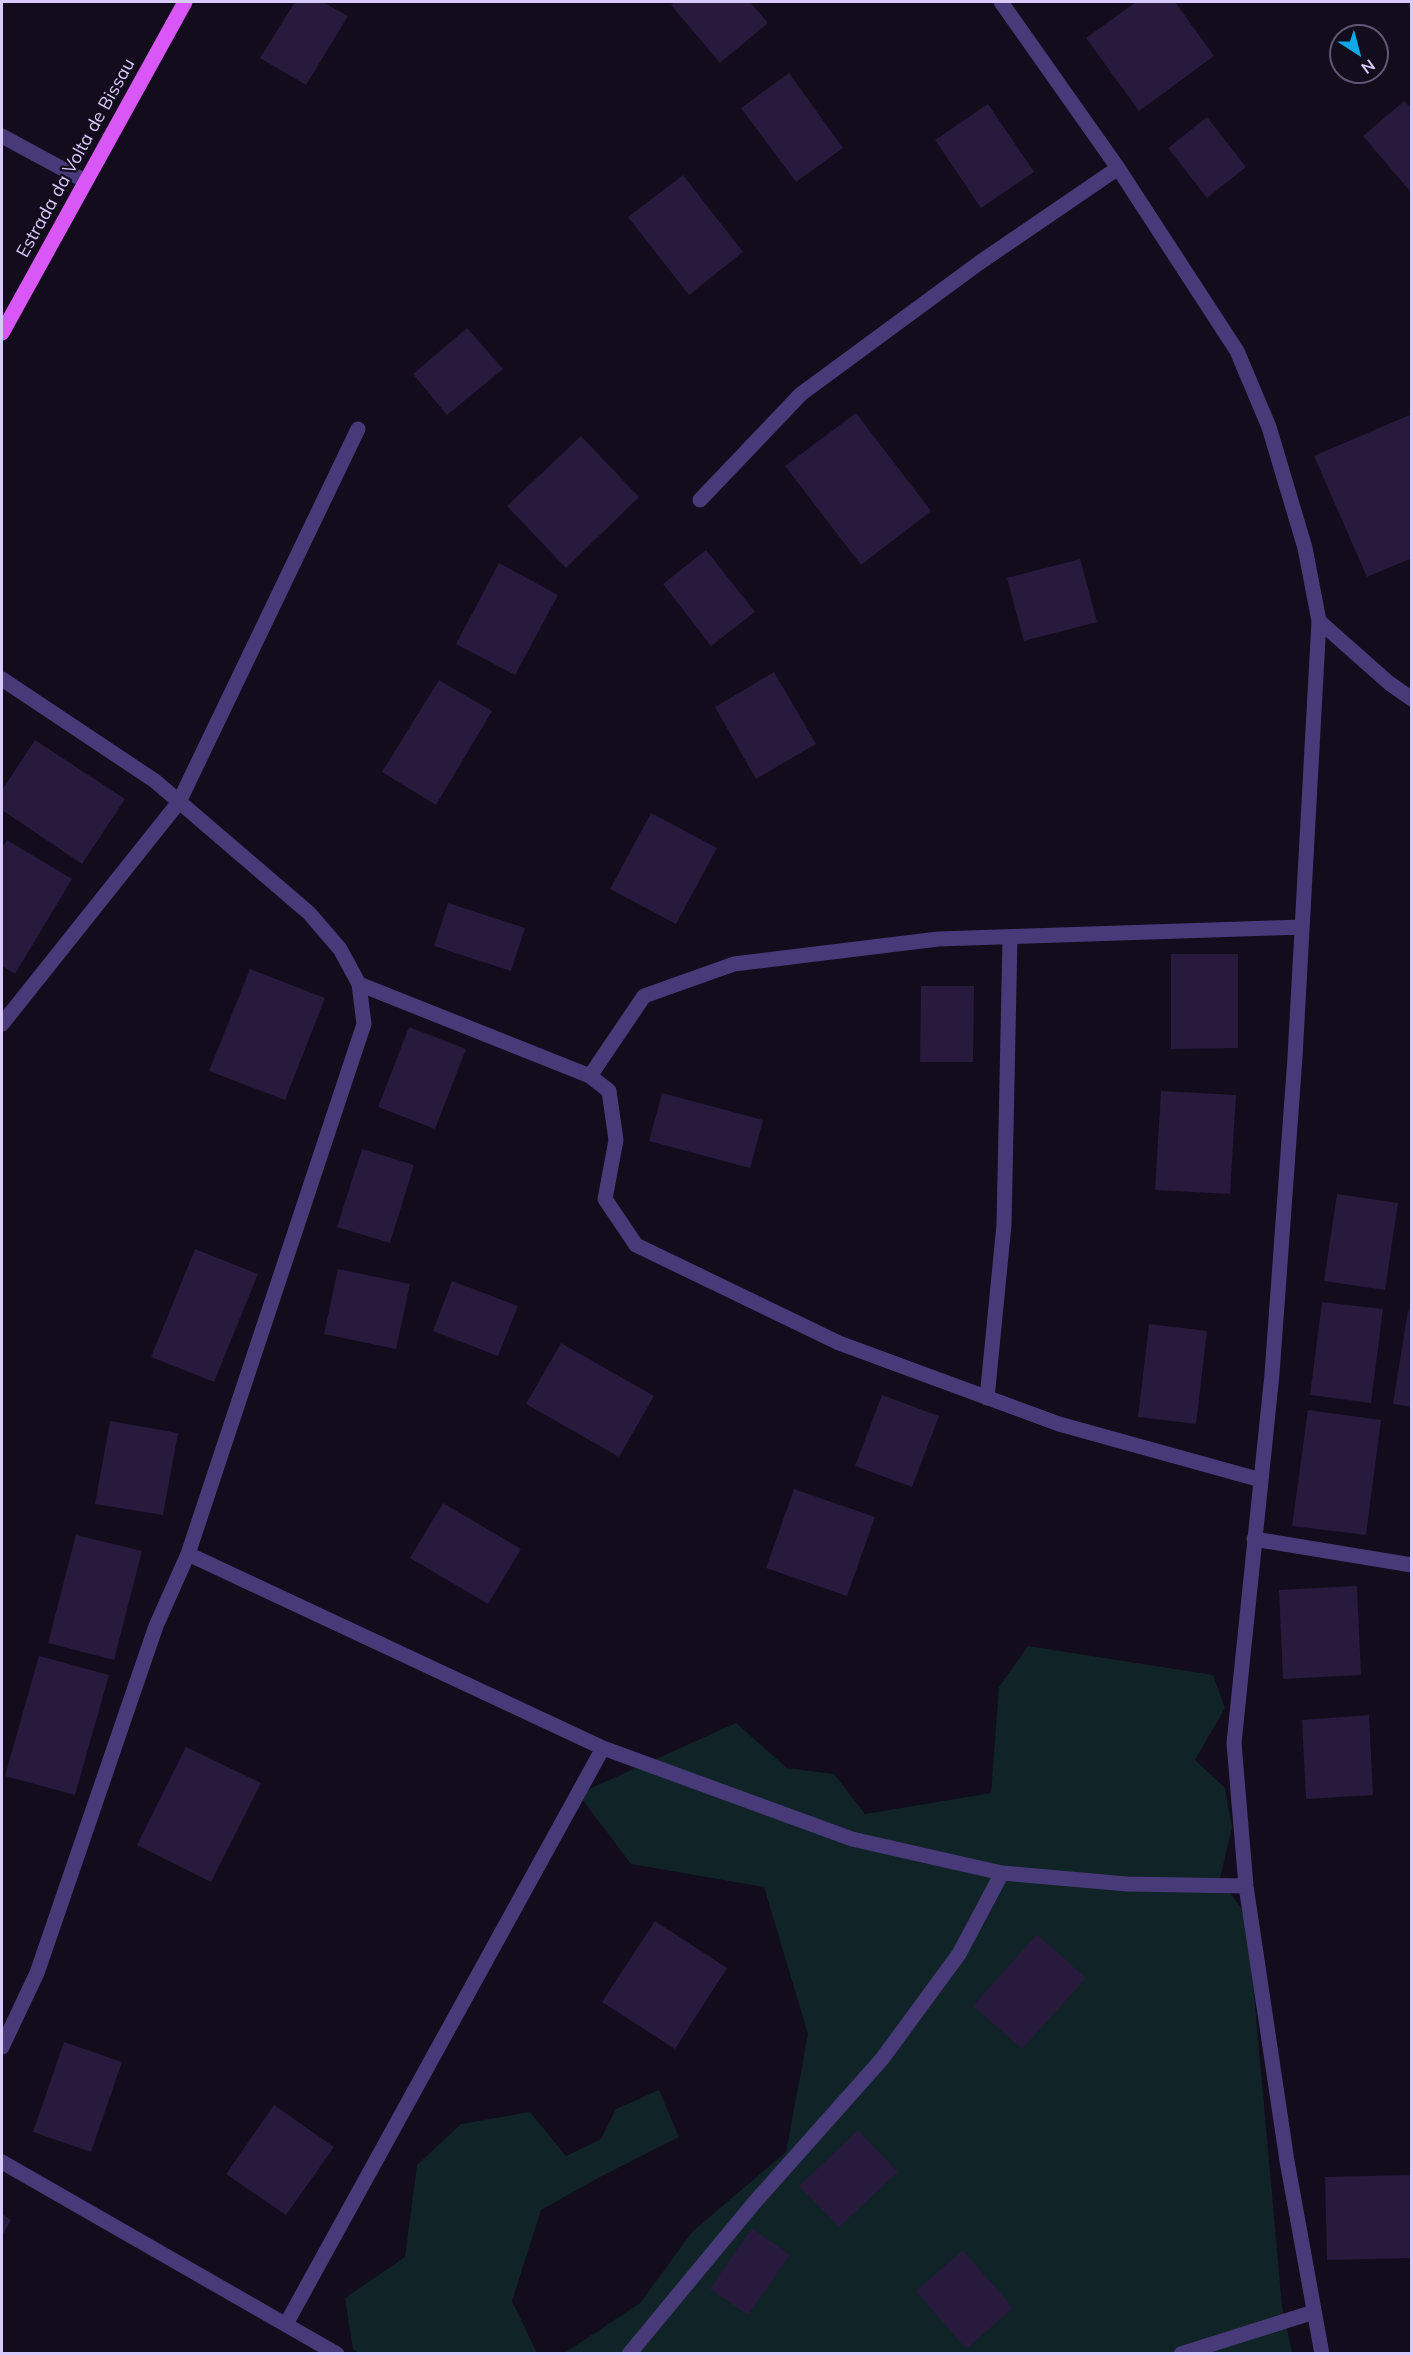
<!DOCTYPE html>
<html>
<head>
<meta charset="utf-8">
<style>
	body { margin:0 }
	#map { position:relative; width:1413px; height:2355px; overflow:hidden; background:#120c1c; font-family:Mulish,sans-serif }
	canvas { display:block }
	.frame { position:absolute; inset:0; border:3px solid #d9cafc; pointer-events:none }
	.north { position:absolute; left:1329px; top:24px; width:60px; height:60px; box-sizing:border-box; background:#120c1c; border:2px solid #625876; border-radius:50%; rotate:144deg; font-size:16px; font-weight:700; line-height:24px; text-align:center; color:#d9cafc }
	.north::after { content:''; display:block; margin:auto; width:21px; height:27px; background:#0ca8e7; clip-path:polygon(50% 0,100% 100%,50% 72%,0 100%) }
</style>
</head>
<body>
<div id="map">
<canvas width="1413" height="2355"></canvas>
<div class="frame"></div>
<div class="north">N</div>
</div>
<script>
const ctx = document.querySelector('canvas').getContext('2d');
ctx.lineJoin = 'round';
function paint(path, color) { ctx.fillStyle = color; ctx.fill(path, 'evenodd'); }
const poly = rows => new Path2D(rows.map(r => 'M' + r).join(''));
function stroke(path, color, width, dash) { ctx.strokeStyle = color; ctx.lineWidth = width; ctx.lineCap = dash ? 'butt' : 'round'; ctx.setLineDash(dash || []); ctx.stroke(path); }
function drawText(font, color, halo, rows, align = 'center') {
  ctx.font = font + ' Mulish,sans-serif'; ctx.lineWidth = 4.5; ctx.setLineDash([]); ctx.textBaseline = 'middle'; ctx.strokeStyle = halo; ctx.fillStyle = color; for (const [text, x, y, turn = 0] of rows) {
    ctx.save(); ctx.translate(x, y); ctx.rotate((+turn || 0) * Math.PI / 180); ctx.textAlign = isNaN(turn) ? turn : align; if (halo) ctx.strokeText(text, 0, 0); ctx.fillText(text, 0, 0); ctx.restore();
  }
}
paint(poly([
	[1028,1646,1213,1675,1225,1708,1195,1760,1225,1788,1232,1827,1220,1879,1247,1916,1282,2306,1292,2353,563,2354,640,2303,693,2231,786,2152,808,2034,764,1887,631,1864,578,1794,736,1723,787,1768,834,1774,865,1814,991,1793,999,1687],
	[659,2090,679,2137,598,2178,541,2210,512,2301,537,2353,360,2354,353,2349,345,2298,405,2257,417,2165,461,2124,530,2112,566,2156,601,2139,616,2109]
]), '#102326');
paint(poly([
	[295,2,323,2,348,16,306,85,260,58],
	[675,2,750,2,768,23,720,63,671,5],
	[1136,2,1175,2,1214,56,1139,111,1086,38],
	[789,73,843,148,796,182,741,108],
	[1404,101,1412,109,1412,188,1409,190,1363,136],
	[988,104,1034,172,981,208,935,140],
	[1207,117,1246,167,1207,198,1168,148],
	[683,175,743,252,689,295,628,217],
	[467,328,503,369,447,415,413,374],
	[856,413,931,511,861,565,785,466],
	[1412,414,1412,558,1367,577,1314,456],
	[581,436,639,497,566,568,507,506],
	[706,550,755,612,711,646,663,584],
	[1080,559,1097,622,1024,641,1007,578],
	[499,563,558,595,515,675,456,644],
	[774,672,816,744,756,779,715,707],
	[439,680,492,711,436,805,382,772],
	[35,740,125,799,82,864,2,810,2,790],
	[651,813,717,848,676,924,610,889],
	[7,840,72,879,15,974,2,966,2,848],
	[448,903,525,928,511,971,434,946],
	[1171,954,1238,954,1238,1048,1171,1049],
	[250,969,325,998,285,1100,209,1071],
	[921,986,974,986,973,1062,920,1062],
	[409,1027,466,1049,435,1129,378,1107],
	[1161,1091,1236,1095,1230,1194,1155,1190],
	[662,1093,763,1120,750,1168,649,1141],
	[362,1149,414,1165,390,1243,337,1227],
	[1337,1194,1398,1203,1385,1290,1324,1281],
	[195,1249,258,1274,214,1382,151,1357],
	[338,1269,410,1284,396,1349,324,1334],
	[452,1281,518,1306,498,1356,433,1331],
	[1322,1302,1383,1309,1371,1403,1310,1395],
	[1408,1310,1412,1311,1412,1407,1393,1404],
	[1149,1324,1207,1331,1196,1424,1138,1417],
	[561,1343,654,1396,619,1457,526,1404],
	[882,1395,939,1416,912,1487,855,1466],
	[1308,1410,1381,1420,1366,1535,1292,1526],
	[110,1421,178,1433,163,1515,95,1504],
	[794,1489,875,1517,847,1596,766,1568],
	[443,1503,521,1549,488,1604,410,1558],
	[76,1535,142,1551,114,1660,48,1643],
	[1357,1586,1361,1675,1283,1679,1279,1590],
	[39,1656,109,1675,75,1795,5,1776],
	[1369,1715,1373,1795,1306,1799,1302,1720],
	[186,1747,261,1783,211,1882,137,1845],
	[655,1921,727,1968,675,2049,602,2002],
	[1037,1934,1086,1978,1022,2049,973,2006],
	[64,2042,122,2062,91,2152,33,2132],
	[274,2105,334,2147,286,2215,226,2174],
	[858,2130,898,2172,839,2227,799,2186],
	[1412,2175,1412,2258,1327,2260,1325,2177],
	[2,2214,11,2220,2,2236],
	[752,2228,790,2255,748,2315,710,2289],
	[963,2250,1013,2308,966,2349,916,2291]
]), '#271a3c');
stroke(poly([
	[1001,2,1118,168,1237,351,1269,427,1305,548,1319,621,1295,1057,1272,1374,1234,1743,1246,1886,1287,2161,1322,2354],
	[2,136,85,181],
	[700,500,801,394,979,263,1118,168],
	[1319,621,1389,683,1412,699],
	[2,679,155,781,309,913,340,949,359,984,364,1024,188,1554,156,1626,37,1973,2,2047],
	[359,984,590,1076,609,1091,616,1140,605,1199,636,1245,839,1343,1059,1424,1261,1480],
	[2,1024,179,802,358,429],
	[590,1076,644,996,734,964,938,939,1302,927],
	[987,1398,1004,1225,1010,937],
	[1254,1539,1412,1565],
	[188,1554,603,1748,852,1839,1002,1873,1127,1884,1246,1886],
	[2,2162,337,2354],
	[286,2324,603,1748],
	[629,2354,754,2203,882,2059,959,1954,1002,1873],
	[1181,2354,1314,2312]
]), '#483a79', 15);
stroke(poly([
	[2,333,185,2]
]), '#d857f6', 15);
drawText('18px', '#d9cafc', '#120c1c', [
	["Estrada da Volta de Bissau",76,158,-61]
]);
</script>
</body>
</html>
